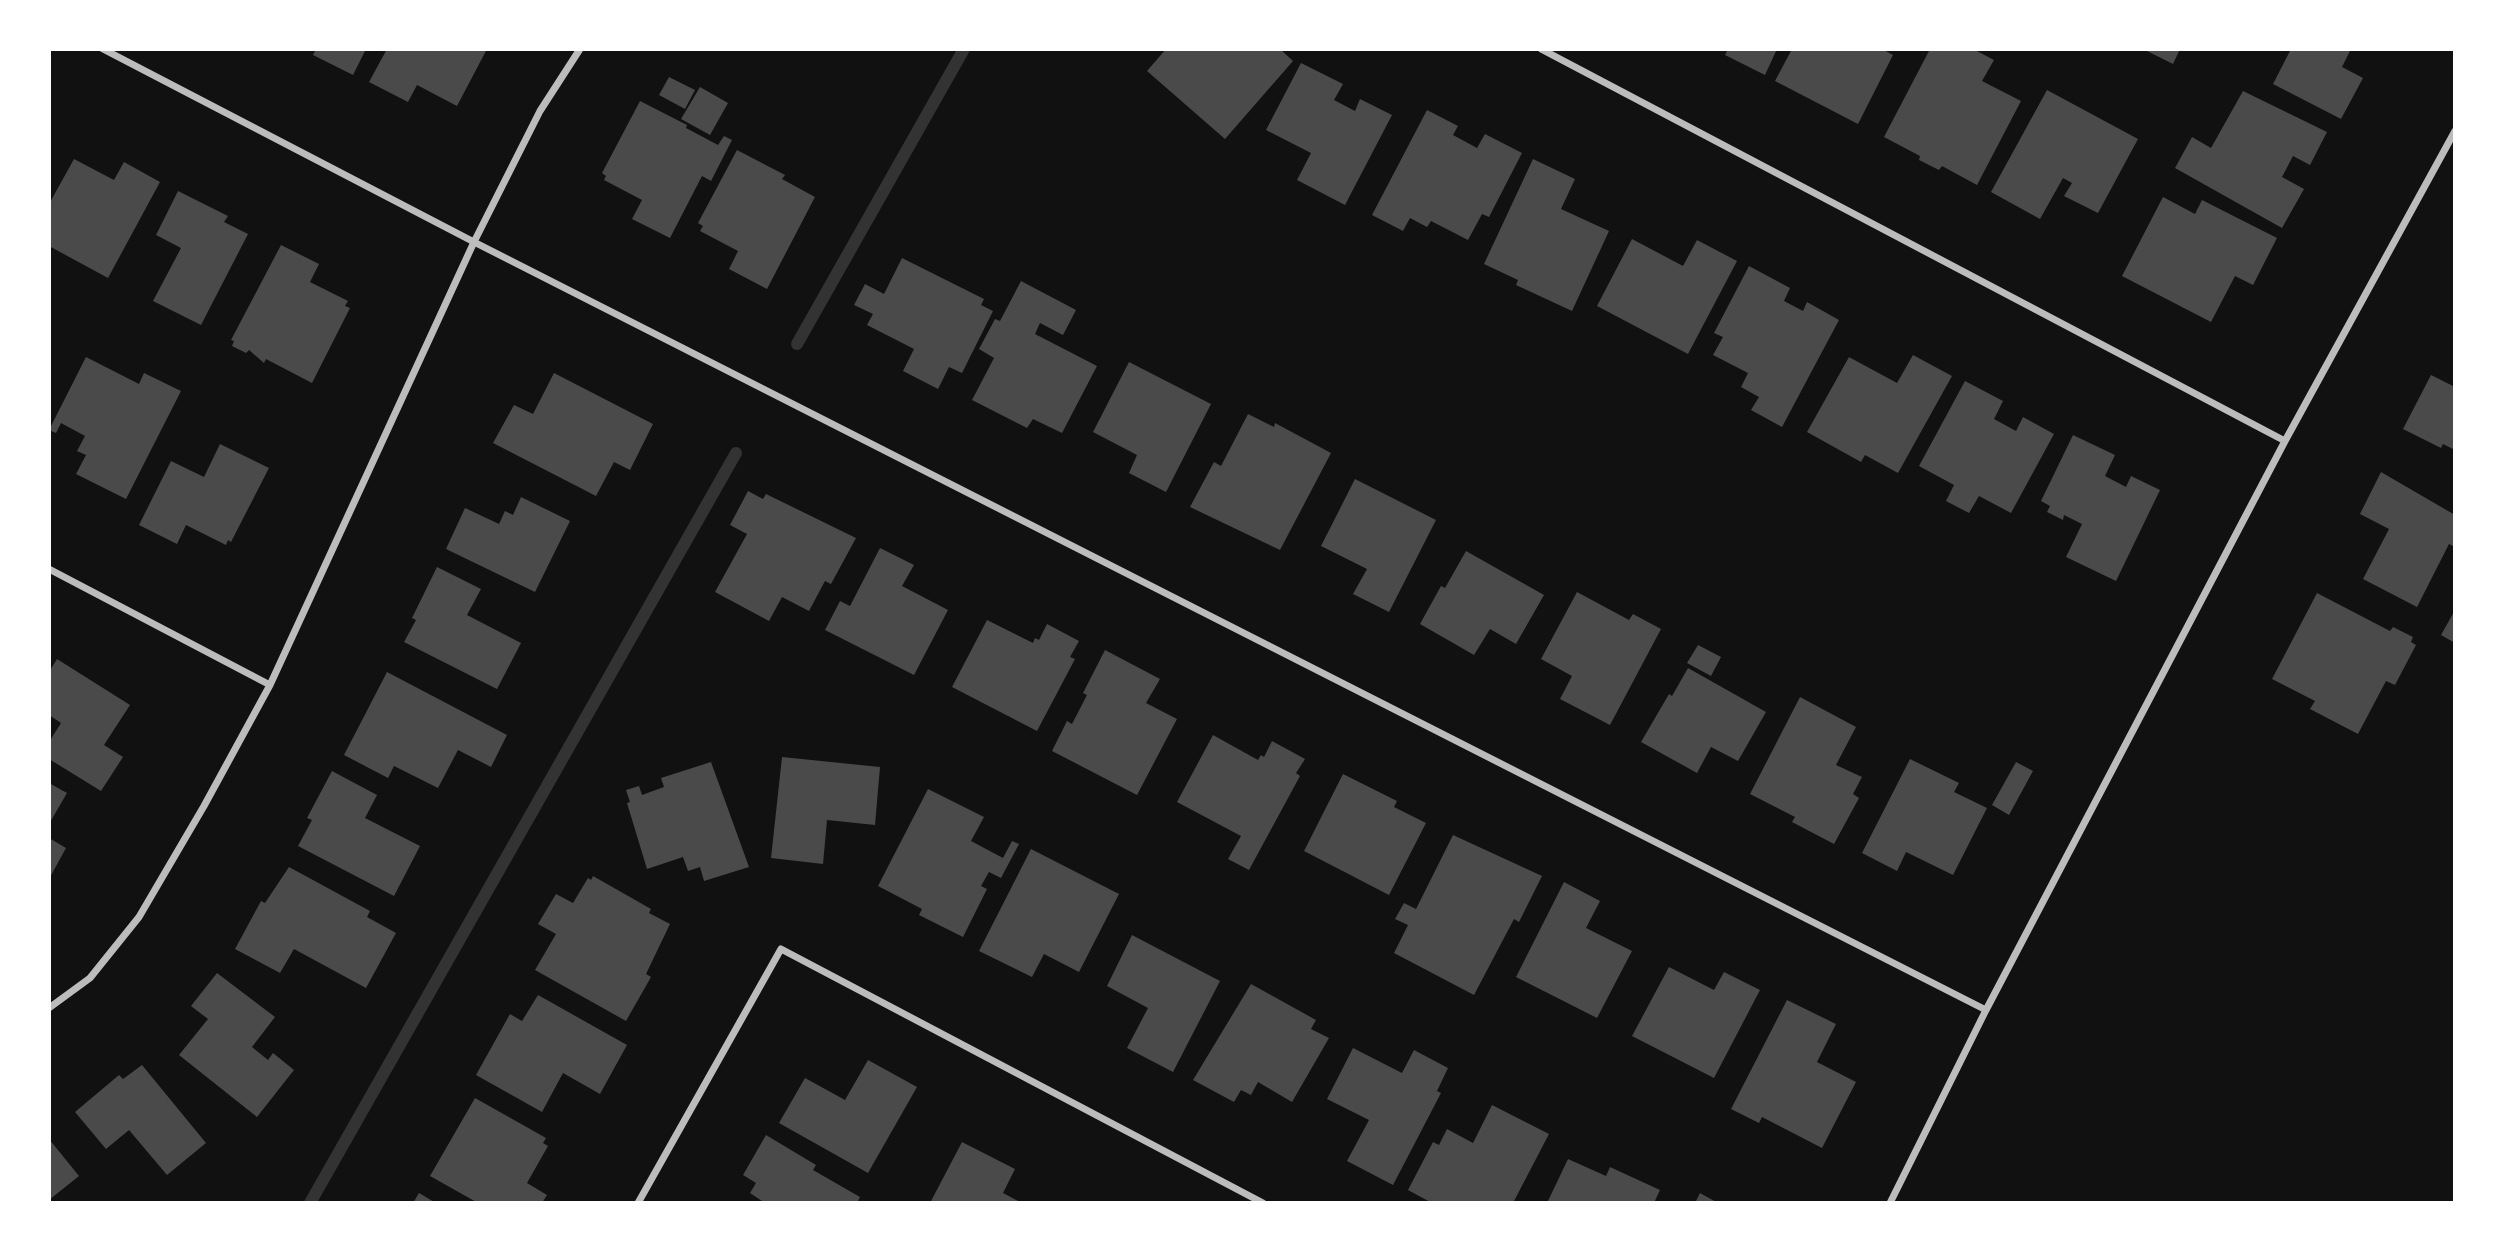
<!DOCTYPE html>
<html>
<head>
<meta charset="utf-8">
<style>
	body { margin:0 }
	#map { position:relative; width:2504px; height:1252px; overflow:hidden; background:#111; font-family:"Nunito Sans",sans-serif }
	canvas { display:block }
	.frame { position:absolute; inset:0; border:51px solid #fff; pointer-events:none }
</style>
</head>
<body>
<div id="map">
<canvas width="2504" height="1252"></canvas>
<div class="frame"></div>
</div>
<script>
const ctx = document.querySelector('canvas').getContext('2d');
ctx.lineJoin = 'round';
const poly = rows => new Path2D(rows.map(r => 'M' + r).join(''));
function stroke(path, color, width, dash) { ctx.strokeStyle = color; ctx.lineWidth = width; ctx.lineCap = dash ? 'butt' : 'round'; ctx.setLineDash(dash || []); ctx.stroke(path); }
function paint(path, color) { ctx.fillStyle = color; ctx.fill(path, 'evenodd'); }
stroke(poly([
	[797,344,964,49],
	[310,1203,736,453]
]), '#333', 12);
paint(poly([
	[316,49,366,49,353,75,313,55],
	[387,49,487,49,457,106,417,85,408,102,369,82],
	[1166,49,1280,49,1293,61,1225,139,1147,71],
	[1728,49,1777,49,1765,75,1725,55],
	[1792,49,1882,49,1893,55,1858,124,1775,81],
	[1930,49,1973,49,1994,60,1982,81,2021,101,1977,185,1942,166,1939,170,1919,160,1920,156,1884,137],
	[2143,49,2180,49,2173,64],
	[2291,49,2351,49,2342,67,2363,78,2341,119,2273,84],
	[1301,63,1343,84,1334,100,1355,111,1360,99,1392,115,1345,205,1297,180,1311,153,1266,130],
	[669,77,695,90,685,109,659,95],
	[700,87,728,103,710,135,681,119],
	[2047,90,2138,139,2098,213,2064,196,2072,183,2063,178,2040,219,1991,192],
	[2243,91,2327,132,2310,165,2293,156,2282,177,2304,189,2282,228,2175,168,2192,137,2211,148],
	[640,101,687,125,686,128,718,145,724,136,732,140,711,181,702,176,670,238,632,219,642,200,604,180,606,176,602,173],
	[1427,110,1458,126,1453,135,1477,148,1485,134,1522,153,1489,217,1482,214,1468,240,1431,221,1427,227,1410,218,1403,231,1372,215],
	[737,150,785,175,782,179,815,197,767,289,729,269,738,251,700,231,703,226,698,223],
	[74,159,114,180,124,162,160,182,108,278,49,246,49,204],
	[1533,159,1575,179,1561,209,1609,231,1572,311,1516,285,1518,280,1484,264],
	[178,191,228,216,224,222,248,234,201,325,153,301,181,248,156,235],
	[2163,197,2195,214,2202,200,2277,238,2253,285,2235,276,2211,322,2122,276],
	[1632,239,1683,266,1697,240,1737,261,1688,354,1597,306],
	[281,245,319,264,310,282,348,301,345,306,350,308,312,383,266,359,264,363,249,350,246,353,232,346,234,341,231,340],
	[902,258,984,299,981,305,993,311,962,373,949,367,938,389,903,371,914,349,867,325,873,314,854,305,865,284,884,294],
	[1749,266,1790,288,1784,301,1803,311,1807,302,1839,320,1782,427,1751,410,1759,397,1741,387,1748,373,1713,355,1723,337,1714,333],
	[1021,281,1076,310,1063,335,1040,323,1035,334,1097,366,1062,433,1033,419,1027,428,972,400,994,358,979,349,995,319,1000,321],
	[1913,355,1952,376,1898,473,1865,455,1861,462,1807,432,1849,357,1897,383],
	[86,357,139,384,144,373,181,391,126,499,76,474,86,455,77,451,85,436,61,423,56,433,49,430],
	[1129,362,1211,404,1166,492,1129,473,1137,455,1093,432],
	[554,373,653,424,630,470,614,462,596,496,493,443,514,405,533,414],
	[2431,375,2455,387,2455,450,2443,444,2441,448,2403,429],
	[1965,381,2003,401,1994,419,2016,431,2023,417,2054,434,2011,513,1979,496,1969,513,1946,501,1954,485,1919,466],
	[1248,414,1274,427,1275,423,1331,453,1280,550,1190,507,1214,462,1221,466],
	[2073,435,2115,455,2105,476,2126,487,2131,476,2160,490,2116,581,2066,557,2082,524,2064,515,2063,520,2047,512,2050,506,2041,501],
	[220,444,269,468,231,542,228,540,226,545,186,525,177,544,139,525,171,461,204,477],
	[2381,472,2455,515,2455,547,2449,544,2417,607,2363,579,2389,529,2360,514],
	[1355,479,1436,520,1389,612,1353,594,1367,569,1321,546],
	[748,491,763,499,766,494,856,538,831,584,825,581,809,611,782,597,769,621,715,592,747,534,730,525],
	[521,497,570,521,535,592,446,549,465,508,499,524,505,511,513,515],
	[880,548,914,565,902,586,948,610,914,675,825,630,840,601,850,606],
	[1466,551,1544,595,1516,644,1490,629,1474,655,1420,624,1441,586,1445,588],
	[437,567,481,589,467,615,521,643,497,689,404,642,416,620,412,618],
	[1577,592,1629,620,1633,614,1661,629,1610,725,1560,699,1572,676,1541,659],
	[2317,593,2390,631,2393,627,2413,637,2411,642,2416,645,2395,685,2386,681,2358,734,2310,709,2315,701,2272,679],
	[2455,610,2455,643,2441,635],
	[987,620,1033,643,1035,638,1039,640,1047,624,1079,641,1070,657,1075,659,1037,731,952,687],
	[1698,645,1721,657,1711,676,1687,663],
	[1105,650,1160,679,1146,703,1177,719,1137,795,1052,751,1067,721,1072,724,1087,695,1083,693],
	[57,659,130,705,104,745,123,757,101,791,49,759,49,742,61,723,49,715,49,672],
	[1688,668,1766,712,1738,761,1711,747,1697,773,1641,742,1669,694,1672,696],
	[387,672,507,735,491,767,458,750,438,788,394,766,388,778,344,755],
	[1800,697,1856,727,1836,765,1862,777,1853,794,1859,798,1834,844,1792,822,1795,817,1750,794],
	[1213,735,1258,760,1261,755,1264,757,1272,741,1305,759,1296,773,1300,776,1249,870,1228,859,1241,836,1177,802],
	[782,757,880,767,875,825,827,820,823,864,771,858],
	[1910,759,1959,783,1954,792,1987,808,1953,875,1906,852,1897,871,1862,853],
	[711,762,749,867,704,881,700,867,688,871,683,857,647,869,627,803,630,802,626,790,639,786,642,795,664,787,661,778],
	[2016,762,2033,771,2009,815,1992,805],
	[332,771,377,795,365,818,420,846,394,896,298,846,312,820,307,818],
	[1343,774,1397,801,1394,807,1426,823,1389,895,1304,851],
	[49,783,67,793,49,824],
	[928,789,984,817,971,841,1003,858,1012,841,1019,844,1001,878,989,872,981,886,987,889,963,937,919,915,922,909,878,886],
	[1453,835,1542,876,1519,922,1514,919,1474,995,1394,953,1408,925,1395,919,1404,903,1416,909],
	[49,838,66,848,49,879],
	[1031,849,1119,894,1079,972,1044,954,1032,977,979,951],
	[289,867,370,911,367,917,396,933,366,988,294,949,280,973,235,949,261,901,265,903],
	[593,876,651,909,649,913,670,924,646,974,651,977,626,1021,535,970,556,934,538,924,556,894,573,903,588,878,591,880],
	[1564,882,1600,901,1586,928,1632,951,1597,1018,1516,977],
	[1132,935,1220,981,1173,1072,1127,1048,1148,1008,1107,986],
	[1669,967,1714,990,1724,972,1760,990,1714,1078,1632,1036],
	[217,973,275,1017,252,1047,268,1060,273,1053,294,1070,257,1117,179,1055,208,1019,191,1006],
	[1251,984,1316,1020,1311,1029,1329,1038,1292,1102,1258,1082,1251,1095,1241,1090,1234,1102,1193,1080],
	[538,995,627,1045,600,1094,563,1073,542,1112,476,1075,510,1014,522,1021],
	[1787,1000,1836,1024,1817,1062,1856,1082,1822,1148,1762,1117,1759,1123,1731,1109],
	[1353,1048,1402,1073,1414,1050,1448,1068,1437,1091,1441,1093,1393,1185,1347,1161,1369,1120,1327,1099],
	[868,1060,917,1087,868,1173,779,1123,805,1078,845,1100],
	[142,1065,206,1143,167,1175,129,1130,106,1149,75,1112,119,1075,123,1079],
	[475,1098,546,1138,543,1143,548,1146,527,1183,547,1195,542,1203,478,1203,430,1176],
	[1492,1105,1549,1134,1513,1203,1432,1203,1408,1190,1433,1142,1439,1145,1447,1129,1473,1143],
	[766,1135,816,1165,813,1170,860,1197,857,1203,761,1203,762,1201,750,1193,756,1183,743,1175],
	[49,1139,79,1176,49,1200],
	[962,1142,1015,1169,1003,1193,1022,1203,930,1203],
	[1568,1159,1606,1176,1610,1167,1660,1190,1654,1203,1547,1203],
	[419,1193,436,1203,413,1203],
	[1700,1193,1718,1203,1695,1203]
]), '#4a4a4a');
stroke(poly([
	[103,49,474,242,1986,1010],
	[1541,49,2285,441],
	[49,569,270,685],
	[49,1008,90,978,139,917,204,806,270,685,474,242,540,111,580,49],
	[638,1203,781,949,1263,1203],
	[1890,1203,1986,1010,2285,441,2455,131]
]), '#bcbcbc', 7);
</script>
</body>
</html>
